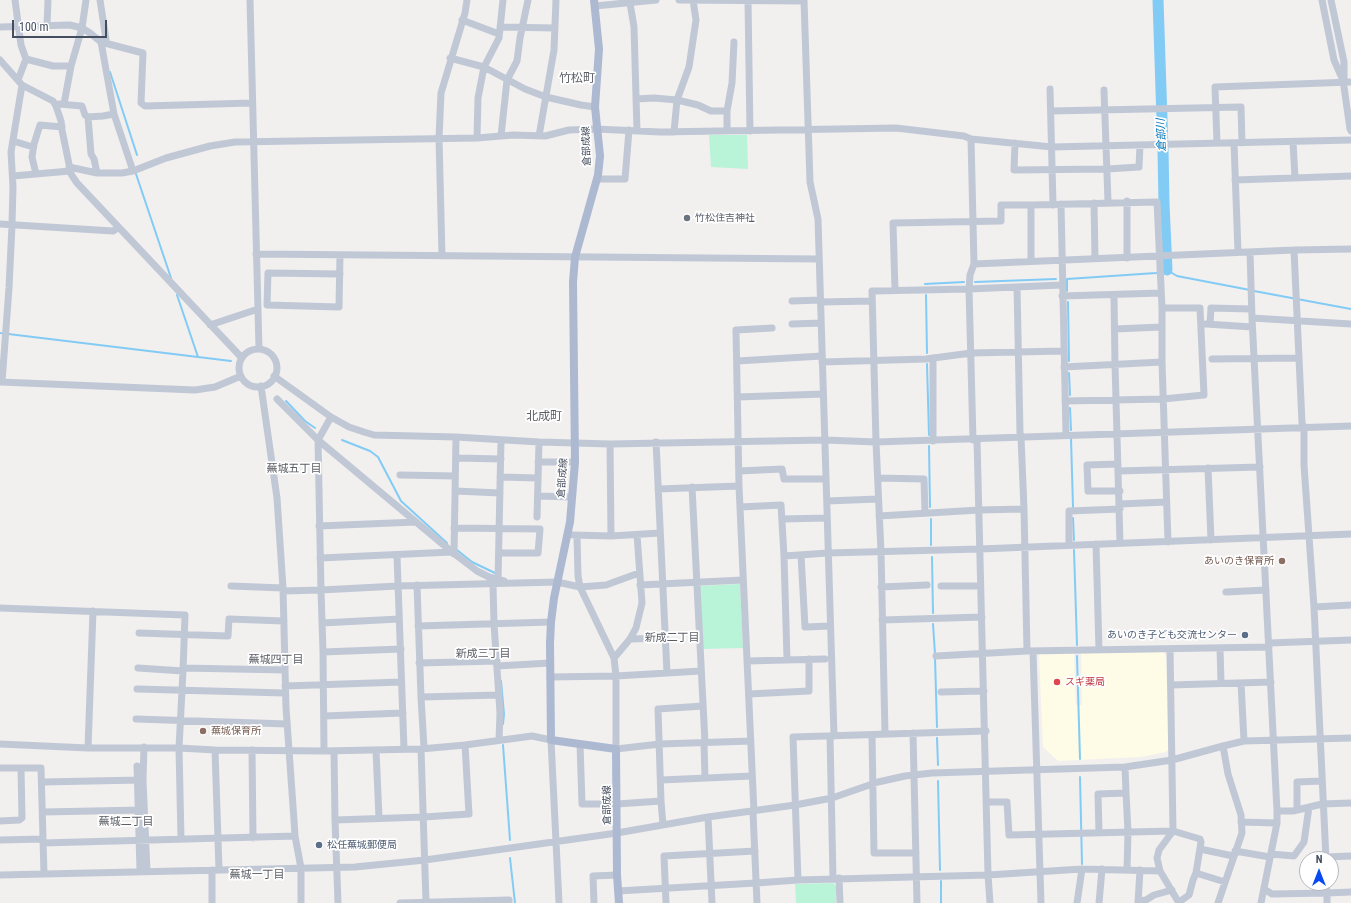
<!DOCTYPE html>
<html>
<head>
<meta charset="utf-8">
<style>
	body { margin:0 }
	#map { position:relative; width:1351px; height:903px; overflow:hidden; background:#f2efef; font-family:"Roboto Condensed",sans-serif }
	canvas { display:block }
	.north { position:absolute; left:1299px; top:851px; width:40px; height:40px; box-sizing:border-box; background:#fff; border:1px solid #b5b8bf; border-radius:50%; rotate:0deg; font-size:11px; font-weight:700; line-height:16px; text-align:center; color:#454e5e }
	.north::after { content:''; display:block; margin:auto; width:14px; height:18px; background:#074af3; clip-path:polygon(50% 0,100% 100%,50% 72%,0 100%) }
	.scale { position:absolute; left:12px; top:20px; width:95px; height:18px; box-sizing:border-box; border:2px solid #454e5e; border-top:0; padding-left:5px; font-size:12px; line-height:14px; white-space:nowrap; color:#454e5e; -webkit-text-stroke:3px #fff; paint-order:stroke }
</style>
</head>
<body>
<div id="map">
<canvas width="1351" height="903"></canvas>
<div class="north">N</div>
<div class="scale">100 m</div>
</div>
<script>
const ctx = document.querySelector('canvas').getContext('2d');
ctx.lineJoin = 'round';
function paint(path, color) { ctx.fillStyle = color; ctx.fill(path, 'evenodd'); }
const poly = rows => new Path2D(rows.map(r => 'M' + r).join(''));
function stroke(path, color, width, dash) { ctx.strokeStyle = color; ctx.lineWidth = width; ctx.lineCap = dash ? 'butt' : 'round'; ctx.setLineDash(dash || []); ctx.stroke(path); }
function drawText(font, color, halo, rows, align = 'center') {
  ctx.font = font + ' "Roboto Condensed","Noto Sans JP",sans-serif'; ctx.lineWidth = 3.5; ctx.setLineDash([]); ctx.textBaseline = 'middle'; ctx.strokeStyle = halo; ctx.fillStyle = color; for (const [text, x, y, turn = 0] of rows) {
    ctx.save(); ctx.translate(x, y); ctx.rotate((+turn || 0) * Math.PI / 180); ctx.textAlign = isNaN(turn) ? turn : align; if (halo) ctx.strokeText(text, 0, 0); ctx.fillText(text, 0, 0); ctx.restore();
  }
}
paint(poly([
	[1164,652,1166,657,1169,749,1166,752,1141,757,1058,761,1043,747,1039,656,1040,654,1074,653,1076,705,1082,705,1081,653]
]), '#fefbe7');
paint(poly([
	[709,135,747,135,748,169,711,167],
	[740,584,743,648,702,649,699,586],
	[833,883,836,886,836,903,796,903,795,884]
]), '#b9f3d8');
stroke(poly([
	[110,72,137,155],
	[136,174,171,278],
	[975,282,1056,279],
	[925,284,964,282],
	[1067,291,1067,279,1156,273,1167,270,1177,276,1250,290],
	[1254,291,1351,309],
	[177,295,198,357],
	[926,295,927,353],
	[1068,302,1069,361],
	[0,333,231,361],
	[927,364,929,435],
	[1069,373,1070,395],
	[286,401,305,421,315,428],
	[1070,408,1071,430],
	[1071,438,1073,507],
	[342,440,370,451,378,457,401,501,447,543],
	[929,446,930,507],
	[1073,518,1074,540],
	[931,519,931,545],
	[457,550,472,562,495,573],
	[1074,550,1077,645],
	[932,557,933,613],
	[933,624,935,654],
	[1077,656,1080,759],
	[935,658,937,727],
	[501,681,504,714,503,724],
	[937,738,938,765],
	[503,745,510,840],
	[1080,777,1082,864],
	[938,781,940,870],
	[510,858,515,903],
	[941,881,941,903]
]), '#82cbf5', 2);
stroke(poly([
	[1158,0,1163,149,1164,204,1167,270]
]), '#82cbf5', 11);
stroke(poly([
	[15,0,21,45,26,59,53,66,71,66],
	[100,0,106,39,101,42],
	[250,0,259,349],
	[679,0,804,1],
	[804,0,810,182,818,219,834,736],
	[1322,0,1334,60,1342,78],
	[1331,0,1344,62,1344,87,1350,129,1351,131],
	[748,1,750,131],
	[630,3,634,27,637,131],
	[595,6,656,0],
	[462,20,499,34],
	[47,26,48,0],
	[0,27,70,25,82,28,90,33,101,42,143,53,141,103,145,106,252,103],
	[500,27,555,28],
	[101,42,114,114,133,171],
	[450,58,484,67,525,89,546,97,581,105,595,107],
	[0,60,22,85,53,101,56,106,61,121,62,130,71,174,77,183,242,358],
	[18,80,26,59],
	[1050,89,1053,205],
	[1104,90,1108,202],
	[636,99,654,98,677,100,698,105,711,111,727,111],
	[59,104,82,106,85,115,88,117,91,154,94,159,97,173],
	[64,104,71,66,82,28,86,0],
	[1051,111,1241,107,1242,143],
	[88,117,103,116,114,114],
	[727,131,727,111,732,83,734,42],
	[674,132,677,100,689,67,696,20,693,0],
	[501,136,507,80,517,61,520,38,528,0],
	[539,136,554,50,556,0],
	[477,138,478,98,484,67,499,38,503,0],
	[971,139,974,264],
	[13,141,33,147],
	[1293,142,1295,178],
	[1015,143,1014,170,1107,169,1139,167,1140,145],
	[1217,143,1215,87,1351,82],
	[1234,143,1238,252],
	[69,167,97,173,122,173,133,171,166,158,210,146,235,142,477,138,513,135,545,136,569,130,596,129,660,132,896,128,964,136,971,139,1052,147,1351,140],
	[36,174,32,157,34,144,40,125,62,127],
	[13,176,70,171],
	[597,179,625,179,629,130],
	[1235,180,1351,176],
	[1094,203,1095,258],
	[1061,204,1066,435],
	[1031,205,1031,261],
	[0,224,113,231,118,228],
	[1294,250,1302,423,1304,427,1304,465,1314,607],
	[1250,252,1252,318,1277,811],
	[256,254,819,259],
	[442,256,439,138,441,93,465,13,467,0],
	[1127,258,1127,201],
	[340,274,268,273,267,305,339,307,340,255],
	[1017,287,1020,433,1021,437,1024,509,1027,651],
	[895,290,893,223,1001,221,1001,205,1031,205,1157,202,1162,308,1162,362,1168,542],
	[1114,295,1115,364,1120,543],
	[1062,296,1161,293],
	[792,301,820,300],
	[820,302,872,301],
	[1252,318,1351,324],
	[792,324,821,323],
	[1206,324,1252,327],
	[1210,324,1211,308,1251,309],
	[210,325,258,309],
	[1115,329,1161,327],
	'239 368a19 19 0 1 1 38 0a19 19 0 1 1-38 0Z',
	[933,358,933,441],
	[1212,359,1299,358],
	[737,361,822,356],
	[822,362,926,359,971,353,1064,351],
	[1064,367,1162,362],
	[274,376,331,417,349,427,364,432,374,435,456,437,539,442,610,444,825,440,876,442,1351,426],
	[0,382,195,390,215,387,241,376],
	[2,382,9,288,12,225,13,187,11,152,22,85],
	[261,386,277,498,283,588,286,708,294,820,295,836,301,868,301,903],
	[738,397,823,394],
	[277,399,318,440,452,552,477,571,489,577,504,581],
	[1065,401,1163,399,1204,395,1200,308,1162,308],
	[973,440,969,289,970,275,974,264,1294,250,1351,249],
	[656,442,667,673],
	[610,444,611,536],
	[456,458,501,459],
	[538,462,575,462],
	[1118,464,1087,465,1088,491,1120,491],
	[1208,468,1211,540],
	[739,471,782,469,784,479,825,479],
	[1119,471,1260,467],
	[400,475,455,476],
	[500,477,538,478],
	[878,478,924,479,925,513],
	[692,487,705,743],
	[658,489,739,486],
	[455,491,500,493],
	[538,496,572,497],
	[827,501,878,499],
	[1120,504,1166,502],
	[740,507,781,505,784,556,787,659],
	[879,516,979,510,1024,509],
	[537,517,539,442],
	[782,519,827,518],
	[319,526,416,522],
	[454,528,540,529,538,553,499,553],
	[573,535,611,536,660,533],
	[577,536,578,576,580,587,606,585,639,573],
	[1096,544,1099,650],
	[1069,545,1069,511,1120,509],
	[454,554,456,437],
	[801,555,805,627,830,626],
	[397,556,404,749],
	[784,556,828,553,980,549,1351,534],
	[320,558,452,552],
	[498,580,501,440],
	[493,584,494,624,500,713,499,740],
	[417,585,421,697,424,747],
	[640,585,743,580],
	[231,586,283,588],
	[941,586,980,586],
	[881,587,927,585],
	[283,591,321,590,398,586,557,582,580,587,614,658,616,676,616,749,660,744,751,741],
	[1226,592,1266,590],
	[0,608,185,615,183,671,179,748,181,839],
	[882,620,982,617],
	[322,623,399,619],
	[418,626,551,622],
	[139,633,228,636,229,619,284,621],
	[630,639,665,638],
	[1269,643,1351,640],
	[1220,648,1221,683],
	[1170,649,1173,831,1159,850,1157,858,1160,871,1179,903],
	[1033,651,1041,903],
	[323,652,401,649],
	[936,656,1027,651,1269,647],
	[614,658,630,639,636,628,642,603,637,535],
	[747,661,825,659],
	[419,663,497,661],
	[497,666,550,663],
	[138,668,183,671],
	[183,668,285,670],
	[550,677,616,676,701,671],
	[1241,683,1244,741],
	[1171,685,1271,682],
	[285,686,401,682],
	[137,689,285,693],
	[941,692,984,691],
	[749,694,809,691,809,659],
	[421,697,499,695],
	[324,716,403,713],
	[136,719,287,724],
	[913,733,917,903],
	[885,734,881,552,876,442,872,291,969,289,1062,285],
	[872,735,874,853,916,853],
	[830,736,833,879],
	[704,743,705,778],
	[0,744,88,748,179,748,215,750,324,751,421,749,465,745,532,736,551,740,559,903],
	[580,744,582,804,617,804,661,801,658,709,703,706],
	[144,747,143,780,147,871],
	[88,748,93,611],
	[421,749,426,902],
	[215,750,219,870],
	[252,750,253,838],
	[376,750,379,818],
	[324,751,323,652,321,590,318,440,331,417],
	[334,751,335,820,424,817,469,814,465,745],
	[137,766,140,871],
	[1125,767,1126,793],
	[0,768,41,768,44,874],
	[661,780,752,776],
	[42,782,141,780],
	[661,801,663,825],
	[987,802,1007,802,1009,835,1173,831,1200,839,1201,842,1196,873,1193,880,1189,895,1179,902],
	[1297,810,1297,782,1321,781],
	[43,812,142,810],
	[753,812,757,903],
	[754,812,739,486,736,330,772,328],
	[708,817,712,903],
	[335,820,338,903],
	[0,821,19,820,22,818,21,768],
	[1241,822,1277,823],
	[1099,833,1098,794,1126,793,1128,832,1127,870],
	[0,840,43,839],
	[43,843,295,836],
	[1200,849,1233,856],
	[1235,851,1270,857],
	[1271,854,1294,856,1304,842,1309,807],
	[1326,857,1351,856],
	[1326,859,1314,607,1351,605],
	[212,870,212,903],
	[1196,873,1225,882],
	[0,875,355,867,425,860,617,833,708,817,795,805,832,798,878,782,905,776,932,773,1125,767,1172,760,1223,746,1244,741,1351,738],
	[839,878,840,903],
	[798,880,793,737,986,731],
	[1326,883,1327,893,1351,892],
	[1264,889,1272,894,1327,893,1327,903],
	[618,891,756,883,798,880,988,875,977,440],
	[1138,901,1146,900,1154,895,1172,890],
	[400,903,509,900,509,903],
	[594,903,593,876,617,875],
	[666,903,664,856,755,851],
	[990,903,988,875,1082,869,1160,871],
	[1077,903,1082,869],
	[1099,903,1102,869],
	[1138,903,1140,870],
	[1218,903,1242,833,1241,815,1228,774,1223,746],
	[1261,903,1277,823,1277,811,1293,811,1322,804,1351,803]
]), '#c1c8d5', 7);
stroke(poly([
	[594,0,599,49,595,107,600,156,598,175,575,257,573,282,575,462,570,522,554,598,551,622,550,643,551,740,616,749,617,875,619,903]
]), '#acb9d1', 8);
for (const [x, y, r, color] of [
	[687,218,4,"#6b7280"],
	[1282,561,4,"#8d6e63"],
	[1245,635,4,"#5c6f8a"],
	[1057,682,4,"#e0444e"],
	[203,731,4,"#8d6e63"],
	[319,845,4,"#5c6f8a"]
]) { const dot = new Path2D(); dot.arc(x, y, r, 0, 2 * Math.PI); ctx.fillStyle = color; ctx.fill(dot); stroke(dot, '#fff', 1.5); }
drawText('10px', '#454e5e', '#fff', [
	["倉部成線",587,146,-92],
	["倉部成線",563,478,-86],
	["倉部成線",607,805,-90]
]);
drawText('10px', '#5b616d', '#fff', [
	["竹松住吉神社",695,218]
], 'left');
drawText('10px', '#785e54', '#fff', [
	["あいのき保育所",1274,561],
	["蕪城保育所",211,731,"left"]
], 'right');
drawText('10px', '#4e5e75', '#fff', [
	["あいのき子ども交流センター",1237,635],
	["松任蕪城郵便局",327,845,"left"]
], 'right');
drawText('10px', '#be3a42', '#fff', [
	["スギ薬局",1065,682]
], 'left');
drawText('italic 11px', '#0074b6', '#fff', [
	["倉部川",1162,135,-92]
]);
drawText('11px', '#5b5e65', '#fff', [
	["蕪城五丁目",294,469],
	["新成二丁目",672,638],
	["新成三丁目",483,654],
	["蕪城四丁目",276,660],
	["蕪城二丁目",126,822],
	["蕪城一丁目",257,875]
]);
drawText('12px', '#5b5e65', '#fff', [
	["竹松町",577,79],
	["北成町",544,417]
]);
</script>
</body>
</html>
